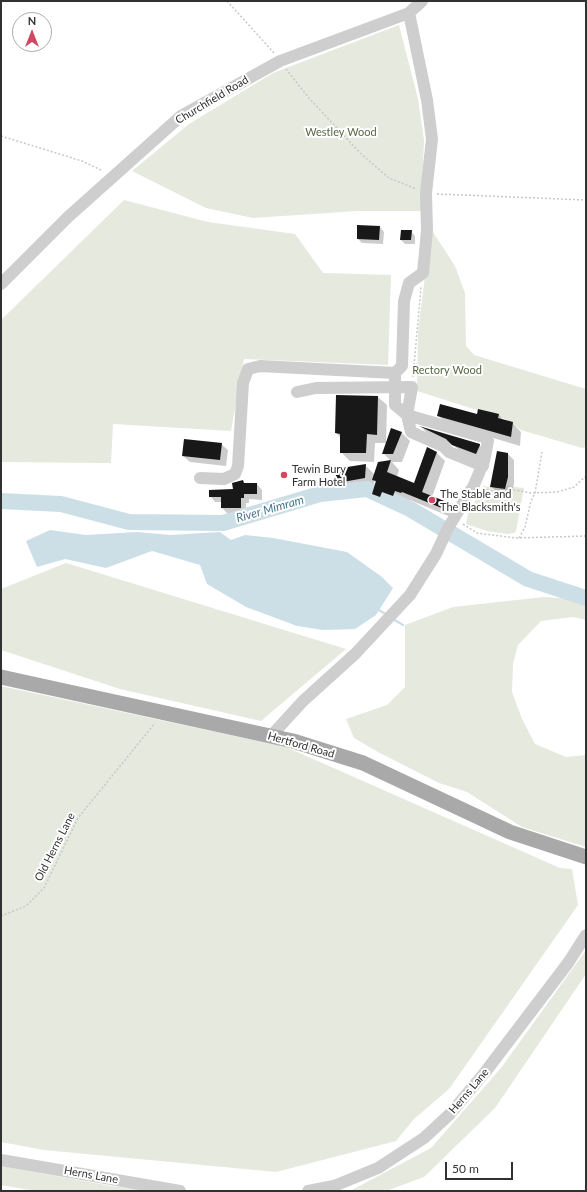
<!DOCTYPE html>
<html>
<head>
<meta charset="utf-8">
<style>
	body { margin:0 }
	#map { position:relative; width:587px; height:1192px; overflow:hidden; background:#fff; font-family:Lato,sans-serif }
	canvas { display:block }
	.frame { position:absolute; inset:0; border:2px solid #313131; pointer-events:none }
	.north { position:absolute; left:12px; top:12px; width:40px; height:40px; box-sizing:border-box; background:#fff; border:1px solid #adadad; border-radius:50%; rotate:0deg; font-size:11px; font-weight:700; line-height:16px; text-align:center; color:#313131 }
	.north::after { content:''; display:block; margin:auto; width:14px; height:18px; background:#d14960; clip-path:polygon(50% 0,100% 100%,50% 72%,0 100%) }
	.scale { position:absolute; left:445px; top:1162px; width:68px; height:18px; box-sizing:border-box; border:2px solid #313131; border-top:0; padding-left:5px; font-size:12px; line-height:14px; white-space:nowrap; color:#313131; -webkit-text-stroke:3px #fff; paint-order:stroke }
</style>
</head>
<body>
<div id="map">
<canvas width="587" height="1192"></canvas>
<div class="frame"></div>
<div class="north">N</div>
<div class="scale">50 m</div>
</div>
<script>
const ctx = document.querySelector('canvas').getContext('2d');
ctx.lineJoin = 'round';
function paint(path, color) { ctx.fillStyle = color; ctx.fill(path, 'evenodd'); }
const poly = rows => new Path2D(rows.map(r => 'M' + r).join(''));
function stroke(path, color, width, dash) { ctx.strokeStyle = color; ctx.lineWidth = width; ctx.lineCap = dash ? 'butt' : 'round'; ctx.setLineDash(dash || []); ctx.stroke(path); }
function drawText(font, color, halo, rows, align = 'center') {
  ctx.font = font + ' Lato,sans-serif'; ctx.lineWidth = 4; ctx.setLineDash([]); ctx.textBaseline = 'middle'; ctx.strokeStyle = halo; ctx.fillStyle = color; for (const [text, x, y, turn = 0] of rows) {
    ctx.save(); ctx.translate(x, y); ctx.rotate((+turn || 0) * Math.PI / 180); ctx.textAlign = isNaN(turn) ? turn : align; if (halo) ctx.strokeText(text, 0, 0); ctx.fillText(text, 0, 0); ctx.restore();
  }
}
paint(poly([
	[399,25,418,99,424,140,421,211,357,211,253,218,206,208,132,171,189,124,273,73],
	[124,200,208,222,295,234,323,273,391,275,388,365,244,359,231,431,113,424,111,463,1,462,1,320],
	[431,229,455,266,465,293,466,346,474,355,586,389,586,447,582,448,521,430,505,419,417,391,418,331],
	[483,486,505,489,507,486,524,488,516,531,514,533,508,534,487,531,466,524,469,508,477,499],
	[66,563,346,649,261,721,120,689,1,650,1,589],
	[544,597,586,600,586,620,573,617,541,621,518,645,513,664,512,692,522,719,535,744,566,757,586,755,586,847,522,827,467,792,439,783,378,752,354,738,346,719,387,705,405,687,405,625,453,607],
	[1,686,286,747,560,868,572,869,578,905,449,1089,414,1119,396,1141,276,1172,44,1150,1,1142],
	[586,950,586,974,495,1108,424,1177,386,1191,350,1191,431,1148,501,1068],
	[1,1166,111,1186,150,1191,35,1191,1,1185]
]), '#e5e9de');
paint(poly([
	[50,530,86,535,137,532,170,535,220,532,231,540,245,535,273,538,347,552,382,577,393,588,376,615,355,629,323,630,297,626,246,607,207,584,200,565,152,551,106,568,65,559,37,567,26,541]
]), '#ccdfe7');
paint(poly([
	[380,227,384,232,383,244,362,243,358,239],
	[411,231,415,236,415,244,405,244,401,240],
	[337,396,378,397,387,405,386,443,375,443,374,462,350,461,341,452,341,438,336,433],
	[438,415,499,415,504,421,512,423,521,432,520,446,447,424],
	[422,428,479,445,486,451,482,460,460,451,454,446,427,433],
	[401,432,410,441,402,462,392,462,399,470,397,477,415,484,436,452,445,461,432,497,451,505,460,514,458,520,410,500,410,501,404,499,402,504,391,500,389,505,382,502,373,493,377,484,374,481,374,487,347,491,338,483,365,465,375,475,391,461,383,453],
	[221,444,228,450,226,466,190,462,183,456],
	[508,454,514,460,514,484,511,495,498,493,491,486],
	[243,481,245,484,257,484,262,490,262,500,249,499,249,503,246,503,246,513,227,513,222,508,222,502,215,502,210,496,234,490]
]), '#0003');
stroke(poly([
	[379,610,387,615],
	[393,619,403,625]
]), '#ccdfe7', 2.5);
stroke(poly([
	[1,501,61,504,129,522,223,523,320,494,367,489,410,509,528,579,586,598]
]), '#ccdfe7', 16);
paint(poly([
	[357,225,380,226,379,240,357,239],
	[401,230,412,230,411,240,400,240],
	[336,395,378,396,377,435,367,434,366,453,340,453,340,434,335,433],
	[440,404,477,414,478,409,499,414,498,418,513,422,511,437,437,416],
	[419,426,480,444,480,445,476,454,452,445,446,439],
	[391,428,402,432,393,454,382,454],
	[184,439,222,443,220,460,182,456],
	[427,447,437,452,422,492,452,504,449,511,402,492,401,493,395,491,393,496,382,492,380,497,372,494,376,481,372,480,378,462,391,460,387,472,414,483],
	[497,451,508,453,508,477,505,489,490,487],
	[366,464,365,478,337,483,335,469],
	[243,480,244,483,257,483,257,494,244,494,244,498,241,498,241,508,221,508,221,497,209,497,209,490,233,489,232,483]
]), '#181818');
stroke(poly([
	[227,1,274,53],
	[286,69,309,98,360,153,389,178,416,189],
	[1,136,82,161,103,171],
	[437,194,586,200],
	[413,377,421,287],
	[483,489,503,493,510,489,531,493,557,492,574,487,586,476],
	[463,524,477,533,516,538,586,536],
	[519,538,525,527,531,501,535,493,542,452],
	[1,916,26,906,44,888,78,818,155,723]
]), '#c8c8c8', 1.5, [2, 2]);
stroke(poly([
	[1,284,68,217,181,116,280,61,409,13,422,1],
	[297,392,316,388,412,387,407,415,411,432,443,446,449,452,483,466],
	[200,478,224,479,235,474,238,466,243,383,248,369,260,366,395,373],
	[271,736,303,701,355,654,410,595,436,554,448,528,474,485,484,461,488,441,487,438,407,415,395,405,395,373,402,366,404,301,409,283,423,273,427,230,426,193,432,139,427,100,409,13],
	[1,1160,180,1191],
	[308,1191,334,1186,378,1168,424,1138,450,1114,486,1071,568,963,586,935]
]), '#cecece', 12);
stroke(poly([
	[1,677,293,741,363,763,510,832,586,857]
]), '#a9a9a9', 15);
for (const [x, y, r, color] of [
	[284,475,4,"#d14960"],
	[432,500,4,"#d14960"]
]) { const dot = new Path2D(); dot.arc(x, y, r, 0, 2 * Math.PI); ctx.fillStyle = color; ctx.fill(dot); stroke(dot, '#fff', 1.5); }
drawText('11px', '#313131', '#fff', [
	["Churchfield Road",212,100,-31],
	["Hertford Road",301,745,16],
	["Old Herns Lane",55,847,-63],
	["Herns Lane",469,1091,-50],
	["Herns Lane",91,1175,10]
]);
drawText('11px', '#576843', '#fff', [
	["Westley Wood",341,132],
	["Rectory Wood",447,370]
]);
drawText('11px', '#313131', '#fff', [
	["Tewin Bury",292,469],
	["Farm Hotel",292,482],
	["The Stable and",440,494],
	["The Blacksmith's",440,507]
], 'left');
drawText('italic 12px', '#47768a', '#fff', [
	["River Mimram",270,509,-16]
]);
</script>
</body>
</html>
